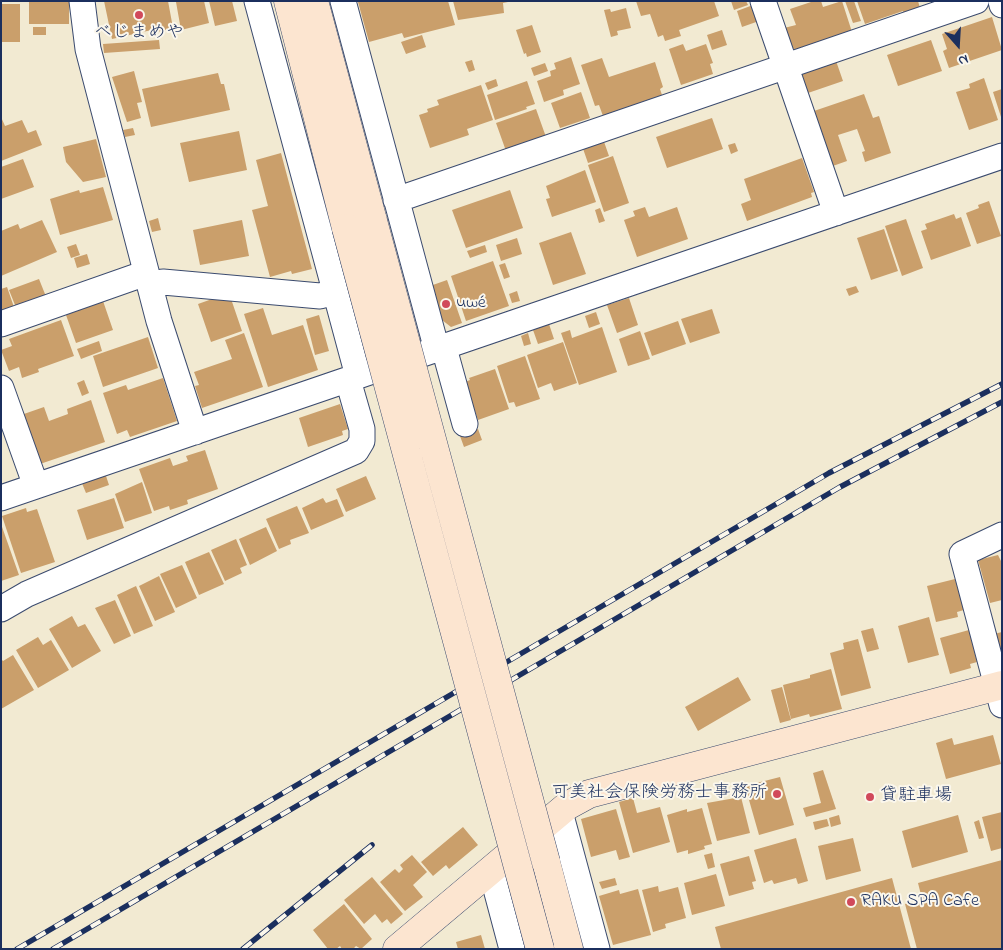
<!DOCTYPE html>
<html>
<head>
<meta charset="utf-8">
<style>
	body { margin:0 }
	#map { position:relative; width:1003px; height:950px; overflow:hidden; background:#f2ead2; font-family:"Indie Flower",sans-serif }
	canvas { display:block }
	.frame { position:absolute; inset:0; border:2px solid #1b2f5e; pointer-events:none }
	.north { position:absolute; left:933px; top:20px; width:50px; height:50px; -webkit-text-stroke:4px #fbf7ec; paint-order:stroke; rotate:161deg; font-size:14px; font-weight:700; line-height:20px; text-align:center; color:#1b2f5e }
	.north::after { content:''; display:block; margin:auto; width:18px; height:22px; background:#1b2f5e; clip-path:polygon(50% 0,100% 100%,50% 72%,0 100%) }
</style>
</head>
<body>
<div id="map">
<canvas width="1003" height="950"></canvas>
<div class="frame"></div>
<div class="north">N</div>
</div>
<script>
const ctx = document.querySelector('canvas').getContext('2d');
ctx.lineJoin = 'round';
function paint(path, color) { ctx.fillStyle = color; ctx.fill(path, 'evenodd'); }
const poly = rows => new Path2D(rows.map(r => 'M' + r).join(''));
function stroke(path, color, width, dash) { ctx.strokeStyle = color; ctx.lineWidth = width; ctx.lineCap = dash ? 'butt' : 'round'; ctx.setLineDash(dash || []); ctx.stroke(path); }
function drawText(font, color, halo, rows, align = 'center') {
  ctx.font = font + ' "Indie Flower","Klee One",sans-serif'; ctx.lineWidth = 4; ctx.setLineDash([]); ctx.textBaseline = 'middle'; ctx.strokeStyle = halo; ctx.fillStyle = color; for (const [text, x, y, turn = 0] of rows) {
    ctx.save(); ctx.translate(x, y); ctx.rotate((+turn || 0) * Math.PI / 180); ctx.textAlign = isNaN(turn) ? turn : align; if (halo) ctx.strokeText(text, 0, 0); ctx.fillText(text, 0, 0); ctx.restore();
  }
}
paint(poly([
	[29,1,69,1,69,24,29,24],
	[104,1,168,1,173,28,157,32,156,29,112,39],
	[204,1,209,23,181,30,176,2],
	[209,1,232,1,237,21,215,26],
	[448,1,455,25,404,38,402,33,369,42,358,2],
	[453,1,508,1,508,2,503,3,504,13,458,20],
	[636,1,714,1,719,16,679,30,681,36,665,41,663,35,658,37,650,14,641,16],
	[731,1,746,1,748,5,734,10],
	[814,1,821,1,823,7,842,1,852,32,797,51,790,46,784,28,796,25,790,9],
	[845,1,854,1,861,21,853,23],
	[857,1,918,1,920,8,904,14,903,11,865,24],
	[1,4,20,4,20,42,1,42],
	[753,5,759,21,742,27,737,11],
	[626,8,631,28,617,31,618,35,611,37,604,10,610,9,611,12],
	[992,17,1002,50,949,68,943,51,947,49,942,34],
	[532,25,541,52,527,57,526,53,524,54,516,30],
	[33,27,46,27,46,35,33,35],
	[722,30,727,45,712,50,707,35],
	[422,35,426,47,406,54,401,42],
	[159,40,160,49,104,53,103,44],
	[931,40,942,71,898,86,887,55],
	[683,44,686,51,706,44,713,63,710,64,713,74,681,85,669,49],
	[571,57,580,84,563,90,564,95,544,102,537,81,551,76,550,71,556,69,554,63],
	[602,58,609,77,655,62,663,87,660,89,662,95,603,116,599,105,595,106,581,65],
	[835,58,843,81,808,93,801,74],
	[472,60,475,70,469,72,465,62],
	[545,63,548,71,534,76,531,68],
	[134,71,142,102,137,103,141,118,127,122,112,77],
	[218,73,221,84,224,84,230,110,151,127,142,89],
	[984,78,998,120,969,130,956,92,970,88,969,84],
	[496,79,498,86,488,90,485,83],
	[527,81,535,104,526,107,527,109,495,120,487,95],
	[481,85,493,120,467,129,469,135,430,148,419,115,428,112,427,109,439,105,437,100],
	[1002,89,1002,117,1001,117,993,92],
	[581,92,590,118,560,128,551,103],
	[864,94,873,118,879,116,891,153,865,162,862,152,865,151,857,129,838,135,847,161,830,167,811,112],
	[536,109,546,137,506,151,496,123],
	[1,117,5,126,22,120,28,133,36,130,42,145,1,161],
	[712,118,723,149,667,168,656,137],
	[133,128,135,135,125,137,123,130],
	[239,131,247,170,189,182,180,143],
	[602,136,609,156,588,163,581,143],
	[96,139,106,177,83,182,66,162,63,147],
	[735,143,738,151,731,154,728,145],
	[281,153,312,269,292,274,291,271,270,277,252,210,268,206,256,160],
	[613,156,629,203,604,212,588,165],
	[802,158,814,192,811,193,812,197,747,221,741,204,751,200,744,179],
	[23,159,34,187,1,199,1,167],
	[585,170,596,202,552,217,546,199,550,198,546,186],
	[103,187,113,220,60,235,50,199,79,190,80,193],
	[510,190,523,228,466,248,452,210],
	[989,201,1001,236,977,244,966,213,979,208,978,205],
	[645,207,649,217,677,207,688,239,637,257,624,220,635,216,633,211],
	[600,208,605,221,599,223,595,210],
	[954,214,956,219,961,217,971,246,931,260,921,231,927,229,925,224],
	[158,218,161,230,152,232,149,221],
	[906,219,923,268,902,276,885,226],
	[42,220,57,252,1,276,1,231,18,224,20,229],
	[242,220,249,256,200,265,193,230],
	[884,229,898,271,871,280,857,238],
	[571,232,586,274,553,285,539,243],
	[517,238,522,254,501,261,496,245],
	[76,244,80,255,71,258,67,247],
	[485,245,487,252,470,258,467,251],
	[87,254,90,264,77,268,74,258],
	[493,261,509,306,466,321,451,276],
	[505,263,510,277,504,279,499,265],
	[39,279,47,299,17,310,9,290],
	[447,280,462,323,451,327,442,320,430,286],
	[856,286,859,292,849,296,846,289],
	[7,287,15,310,1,315,1,289],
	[517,291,520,301,512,303,509,294],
	[229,293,242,331,211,342,198,304],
	[629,298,638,325,617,333,607,305],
	[103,301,113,330,76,343,66,315],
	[263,308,272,335,303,325,318,370,268,387,244,314],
	[712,309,720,333,690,343,681,319],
	[596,312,600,324,589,328,585,316],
	[319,315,329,351,315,355,306,319],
	[61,320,74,356,38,369,39,372,22,378,19,367,9,371,1,350,12,346,9,339],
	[678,321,686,344,652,356,644,333],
	[549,324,554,339,538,344,533,330],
	[602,327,617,372,579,385,561,333,570,330,572,338],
	[640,331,650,359,628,366,619,339],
	[244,333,263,387,202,408,195,386,199,385,194,372,232,359,225,340],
	[528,333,531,344,524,346,521,336],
	[148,337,158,368,103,387,93,356],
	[99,341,102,351,81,359,77,349],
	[563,342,577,383,554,391,551,383,538,388,527,355],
	[525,356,540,399,516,407,514,402,509,403,497,366],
	[495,369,509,409,478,420,465,382,470,380,469,378],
	[163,378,177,421,130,437,127,430,117,434,103,393,126,385,128,390],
	[84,380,89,393,82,396,77,383],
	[91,400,105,442,37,465,21,415,44,407,49,421,68,414,67,409],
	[340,404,348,429,342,431,343,435,308,447,299,418],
	[478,429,482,440,464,447,460,436],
	[205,450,218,489,187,500,188,504,170,510,169,506,154,511,139,469,170,458,173,466,188,461,186,456],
	[105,473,109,485,86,493,81,481],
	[366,476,376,499,346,512,336,489],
	[142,482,152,513,125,522,115,494],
	[114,498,124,528,87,540,77,510],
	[323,498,326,503,337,499,344,516,311,530,302,508],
	[297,506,309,533,290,540,291,544,279,549,266,519],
	[26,508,27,512,37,509,55,562,21,573,2,516],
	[1,524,19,575,1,581],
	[266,527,277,551,250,565,239,539],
	[236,539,247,565,240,568,242,573,225,581,211,550],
	[209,552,224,584,199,595,185,562],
	[998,555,1002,563,1002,600,990,603,978,560],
	[182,565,197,598,176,608,160,574],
	[159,576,175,612,155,621,139,586],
	[955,579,964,610,957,612,958,617,936,622,927,586],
	[136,586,153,626,134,634,117,595],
	[115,600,131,636,114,644,95,608],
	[72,616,78,627,85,624,101,651,72,668,49,629],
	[929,617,939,655,908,663,898,626],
	[873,628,879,649,867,652,861,631],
	[969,630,977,662,970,664,971,668,950,674,940,638],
	[1002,632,1002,660,994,634],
	[38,637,43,645,51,640,69,670,38,688,16,650],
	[858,639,871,688,841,696,830,653,844,649,843,643],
	[13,655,34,690,1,709,1,659,3,661],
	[831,669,842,709,810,717,809,714,791,719,783,685,810,678,810,675],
	[738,677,751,700,698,731,685,707],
	[782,687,791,720,780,723,771,690],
	[993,735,1001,764,946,779,936,743,952,738,954,745],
	[823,770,836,809,806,817,803,808,821,803,813,773],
	[780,777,794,825,759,835,745,786],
	[741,797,750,833,717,841,707,803],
	[633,798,637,813,660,807,670,842,633,853,619,802],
	[702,808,712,844,704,846,705,849,688,854,688,850,677,853,667,815,687,809,687,812],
	[616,809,630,857,619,860,616,850,591,857,581,819],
	[1002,812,1002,848,991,851,982,817],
	[839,815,841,824,831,827,829,818],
	[958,815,968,852,912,868,902,831],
	[827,819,829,826,815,830,813,822],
	[979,820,984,838,979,839,974,822],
	[463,827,478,845,449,869,446,865,433,876,421,862],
	[796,838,808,881,798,884,796,878,774,884,772,880,764,883,754,850],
	[853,838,861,871,826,880,818,846],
	[712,853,715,867,708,869,704,855],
	[412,855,427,872,413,885,423,897,405,911,380,882,395,869,399,873,403,869,400,865],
	[749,856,756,881,752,882,754,889,729,896,720,864],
	[1002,860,1002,949,917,949,905,904,922,899,918,883],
	[716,874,725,906,692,915,684,883],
	[372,877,403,914,391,924,387,919,382,923,375,914,364,924,344,900],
	[615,878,617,885,602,889,599,882],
	[892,878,911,949,721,949,715,927],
	[658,886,659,892,678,887,686,918,665,924,666,928,653,932,642,890],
	[638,889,651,935,613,945,599,896,619,890,620,894],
	[344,904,372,939,361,949,356,946,353,949,342,949,340,946,336,949,328,949,313,930],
	[481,935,485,949,458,949,456,942]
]), '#ca9f6b');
const street = poly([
	[82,1,88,49,159,321,195,432],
	[257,1,358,376],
	[343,1,437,350],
	[763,1,836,213],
	[1001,1,1002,5],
	[396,200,976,1],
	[150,285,163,282,320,296,335,292],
	[1,324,146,273],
	[444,348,465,424],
	[1,388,36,486],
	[1,498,1002,156],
	[1002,535,962,554,1002,705],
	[1,609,27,594,356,451,362,441,362,429,348,380],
	[560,812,597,949],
	[491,870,512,949]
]);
const secondary = poly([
	[288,1,346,228],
	[314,1,373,221],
	[546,862,569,949],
	[397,949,567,806,589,794,1002,685]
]);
stroke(street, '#3b4b6f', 27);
stroke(secondary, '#3b4b6f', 29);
stroke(street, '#fff', 25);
stroke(secondary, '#fce5d0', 28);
const rail = poly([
	[17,949,829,473,1002,384],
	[53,949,840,487,1002,402],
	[243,949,372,845]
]);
stroke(rail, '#1b2f5e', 5.5);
stroke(rail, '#fbf7ec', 4, [11]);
const secondaryBridge = poly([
	[373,221,546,862],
	[346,228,540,949]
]);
stroke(secondaryBridge, '#3b4b6f', 29, []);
stroke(secondaryBridge, '#fce5d0', 28);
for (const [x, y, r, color] of [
	[139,15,5,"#d1495b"],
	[446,304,5,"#d1495b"],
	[777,794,5,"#d1495b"],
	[870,797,5,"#d1495b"],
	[851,902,5,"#d1495b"]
]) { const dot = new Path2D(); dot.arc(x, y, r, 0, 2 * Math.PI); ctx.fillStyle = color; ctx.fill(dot); stroke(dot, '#fbf7ec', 2); }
drawText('18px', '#1b2f5e', '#fbf7ec', [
	["べじまめや",139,34,"center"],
	["uwé",456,304],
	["可美社会保険労務士事務所",767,794,"right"],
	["貸駐車場",880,797],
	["RAKU SPA Cafe",861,902]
], 'left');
</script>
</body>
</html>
